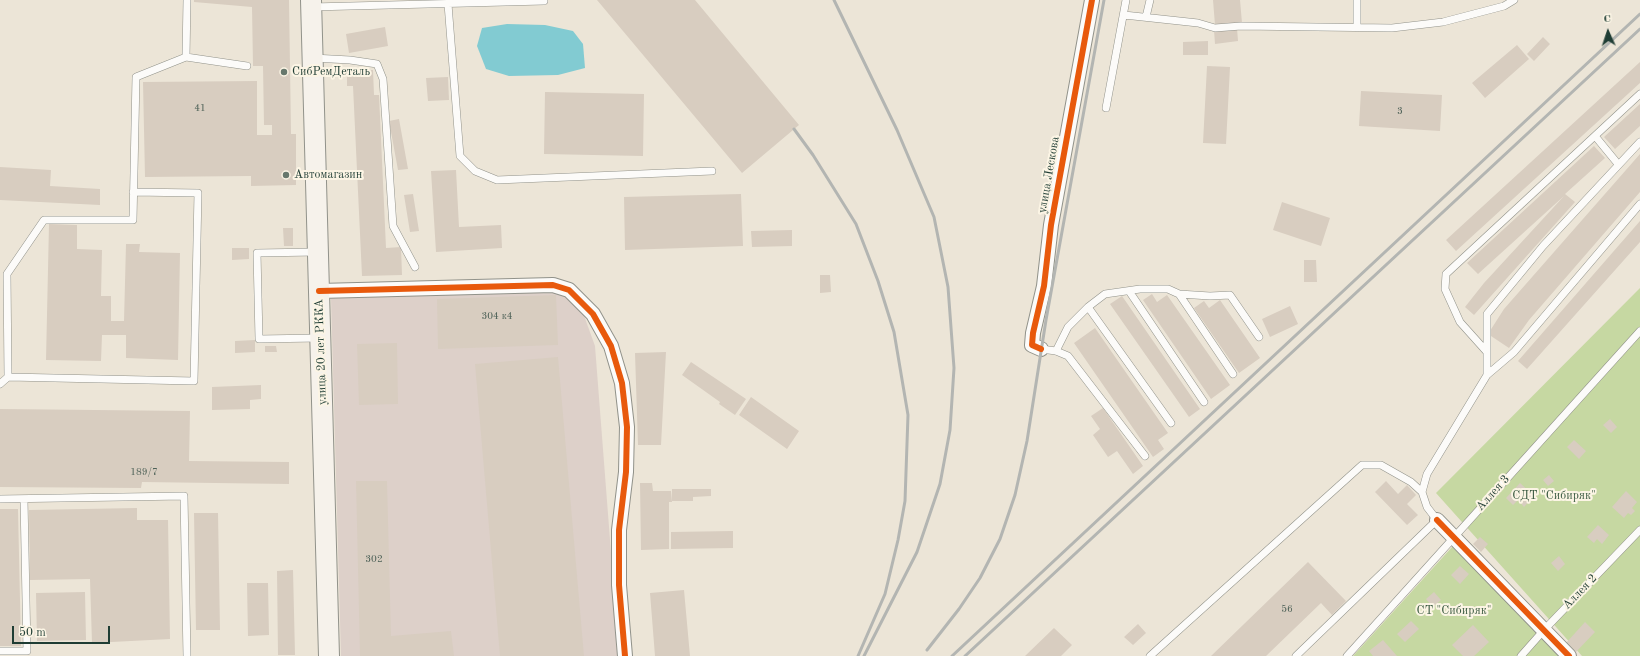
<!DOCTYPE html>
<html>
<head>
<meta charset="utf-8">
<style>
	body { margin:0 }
	#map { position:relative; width:1640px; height:656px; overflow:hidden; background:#ece5d7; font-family:"Old Standard TT",serif }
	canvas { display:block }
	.north { position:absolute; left:1588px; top:12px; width:40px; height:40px; -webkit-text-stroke:3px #fcf5e5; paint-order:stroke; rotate:357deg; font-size:11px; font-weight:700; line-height:16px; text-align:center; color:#1f3d34 }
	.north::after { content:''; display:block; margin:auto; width:14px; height:18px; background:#1f3d34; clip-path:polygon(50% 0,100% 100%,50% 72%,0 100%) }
	.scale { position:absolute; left:12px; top:626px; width:98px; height:18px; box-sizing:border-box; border:2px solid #1f3d34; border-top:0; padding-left:5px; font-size:12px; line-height:14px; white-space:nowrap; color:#1f3d34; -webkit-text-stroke:3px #fcf5e5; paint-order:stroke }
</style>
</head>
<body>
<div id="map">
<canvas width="1640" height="656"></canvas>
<div class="north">С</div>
<div class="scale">50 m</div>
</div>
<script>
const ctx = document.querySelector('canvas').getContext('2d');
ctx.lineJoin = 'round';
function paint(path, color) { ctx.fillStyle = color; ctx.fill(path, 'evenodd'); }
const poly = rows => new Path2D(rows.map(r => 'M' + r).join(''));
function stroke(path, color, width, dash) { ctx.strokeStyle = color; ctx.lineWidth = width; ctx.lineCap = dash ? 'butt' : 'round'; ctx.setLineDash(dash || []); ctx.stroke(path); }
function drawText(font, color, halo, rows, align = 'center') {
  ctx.font = font + ' "Old Standard TT",serif'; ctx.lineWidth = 4; ctx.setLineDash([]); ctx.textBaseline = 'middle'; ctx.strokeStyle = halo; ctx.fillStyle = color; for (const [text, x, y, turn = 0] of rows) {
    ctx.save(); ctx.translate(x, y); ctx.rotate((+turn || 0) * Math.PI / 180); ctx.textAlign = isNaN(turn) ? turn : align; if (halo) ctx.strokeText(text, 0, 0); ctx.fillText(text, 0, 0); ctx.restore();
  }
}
paint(poly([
	[549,289,564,293,582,310,595,346,619,656,341,656,331,298]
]), '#ddd0c9');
paint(poly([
	[1640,288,1640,656,1582,656,1436,493],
	[1453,546,1560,656,1353,656]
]), '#c6d8a2');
paint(poly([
	[507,24,545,25,573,31,583,44,585,68,558,75,509,76,486,69,477,46,482,28]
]), '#82cbd2');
paint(poly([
	[194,0,289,0,291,134,296,134,296,185,251,186,251,176,145,177,143,82,257,81,257,135,272,135,272,125,264,125,263,66,253,66,252,7,194,2],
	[597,0,695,0,799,125,742,173],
	[1213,0,1240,0,1242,23,1215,25],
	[385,27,388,46,349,53,346,34],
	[1237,28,1238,41,1215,44,1214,30],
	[1543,37,1550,44,1534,61,1527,54],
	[1208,41,1208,55,1183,55,1183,42],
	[1517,45,1529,59,1485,98,1472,83],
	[1640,62,1640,83,1456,251,1446,240],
	[1207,66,1230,67,1226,144,1203,143],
	[373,70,374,95,379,95,386,248,401,247,402,275,362,276,353,86,347,86,347,72],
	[448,77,449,100,428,101,426,78],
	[1361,91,1442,95,1440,131,1359,126],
	[545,92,644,94,643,156,544,154],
	[1640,104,1640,126,1615,149,1604,137],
	[399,119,408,169,398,170,389,121],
	[1594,146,1605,158,1565,194,1575,202,1474,315,1465,307,1484,283,1564,196,1478,274,1467,263],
	[1640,154,1640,192,1529,320,1509,348,1488,334,1504,309],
	[0,167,51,170,50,186,100,189,100,205,0,200],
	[456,170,459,227,501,225,502,248,436,252,431,171],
	[413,194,419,231,410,232,404,195],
	[741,194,743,246,625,250,624,197],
	[1282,202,1330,218,1321,246,1273,230],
	[1640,221,1640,242,1527,369,1518,361],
	[49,224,77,225,77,249,102,250,101,296,111,296,111,321,124,321,126,244,140,244,139,252,180,253,178,360,126,358,126,335,102,335,101,361,46,360],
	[283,228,293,228,293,246,284,246],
	[792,230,792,246,752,247,751,231],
	[232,248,249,248,249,259,232,260],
	[1304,260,1316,260,1317,282,1304,282],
	[820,275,830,275,831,292,820,293],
	[1152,294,1157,302,1167,295,1230,385,1211,399,1143,300],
	[556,295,558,345,438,349,437,299],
	[1122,296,1200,409,1189,417,1110,304],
	[1220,300,1260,358,1239,373,1194,308,1204,301,1209,308],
	[1290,306,1298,324,1270,337,1262,319],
	[1095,328,1168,433,1158,440,1164,449,1153,457,1074,343],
	[255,340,255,352,235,353,235,341],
	[397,343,398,404,359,405,357,344],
	[265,346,276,346,277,352,265,352],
	[666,352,661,445,638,445,635,353],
	[558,357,584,656,500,656,475,364],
	[691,362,746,399,735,415,719,404,720,402,682,375],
	[261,385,261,399,250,400,250,409,212,410,212,387],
	[751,397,799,431,787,449,739,415],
	[1103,408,1143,466,1133,474,1117,451,1108,457,1093,435,1100,429,1091,416],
	[0,409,190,411,189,461,289,462,289,484,142,482,141,488,0,487],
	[1610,419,1617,427,1611,433,1603,425],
	[1574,440,1586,451,1579,459,1567,447],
	[1549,475,1554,481,1548,486,1543,480],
	[356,481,387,481,391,636,451,631,454,656,360,656],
	[1386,481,1398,494,1407,485,1416,495,1407,504,1418,515,1407,525,1375,492],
	[640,483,652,483,653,491,671,491,672,502,669,502,669,549,641,550],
	[1520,483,1534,496,1524,507,1518,500,1513,505,1506,498],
	[672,489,693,489,693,501,672,501],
	[693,489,711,489,711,496,693,497],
	[1626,491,1637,502,1632,508,1635,511,1631,515,1628,513,1624,518,1612,507],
	[137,508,137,520,168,520,170,639,92,643,90,579,30,580,29,510],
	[0,509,18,509,21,646,0,646],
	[194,513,218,513,220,630,196,630],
	[1598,525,1609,535,1602,544,1597,539,1594,543,1587,537],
	[733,531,733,548,671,549,671,532],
	[1480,537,1488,544,1481,552,1473,544],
	[1559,556,1565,564,1558,571,1551,563],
	[1308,562,1346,601,1332,615,1321,603,1266,656,1211,656],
	[1460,566,1469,574,1460,584,1451,575],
	[293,570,295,655,278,655,277,571],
	[247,583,268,583,269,635,248,636],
	[684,590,690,656,655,656,650,593],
	[85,592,86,640,37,641,36,593],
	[1434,592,1441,600,1433,607,1426,599],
	[1411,621,1419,629,1405,642,1397,634],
	[1585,622,1595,632,1576,652,1566,643],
	[1138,624,1146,633,1133,645,1124,637],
	[1473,625,1489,642,1474,656,1463,656,1452,645],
	[1054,628,1072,645,1061,656,1025,656],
	[1383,640,1397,656,1373,656,1369,651]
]), '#d8cdc0');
const lane = poly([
	[187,0,186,57,247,66],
	[448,4,460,156,475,171,497,180,712,171],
	[312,7,544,1],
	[1124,15,1198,23,1215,28,1241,26,1392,28,1443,22,1504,6,1514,0],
	[1146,17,1150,0],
	[1357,28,1357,0],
	[313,58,350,60,377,64,383,79,393,226,415,267],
	[1106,108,1126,0],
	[1595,136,1618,164],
	[316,252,257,253,259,339,318,338],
	[1129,291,1204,402],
	[1179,294,1233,374],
	[1088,307,1171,423],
	[1041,349,1056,351,1068,356,1145,456],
	[1056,351,1068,327,1088,307,1105,294,1140,289,1168,289,1179,294,1210,296,1230,295,1259,337],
	[1486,351,1460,322,1445,289,1446,274,1640,94],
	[1487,375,1514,352,1640,204],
	[8,377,194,381,198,193,133,192],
	[0,384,8,377,7,274,44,220,133,220,136,77,186,57],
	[0,499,184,496,187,656],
	[0,651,27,651,24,499],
	[1150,656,1362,465,1381,465,1411,482,1422,492],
	[1296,656,1437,520,1427,507,1422,492,1427,474,1487,375,1487,314,1543,246,1640,142],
	[1347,656,1640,331],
	[1521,656,1544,630,1640,530]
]);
const street = poly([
	[319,291,553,285,569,290,593,314,611,346,622,383,627,427,626,472,619,530,619,585,625,656],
	[1041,349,1032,345,1033,333,1044,286,1051,225,1092,0],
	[1437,520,1569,656]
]);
const secondary = poly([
	[311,0,329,656]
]);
stroke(lane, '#91928a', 8);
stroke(street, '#91928a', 16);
stroke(secondary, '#91928a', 22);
stroke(lane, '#fcfbf9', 7);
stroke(street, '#fcfbf9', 14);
stroke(secondary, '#f6f2eb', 20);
stroke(poly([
	[834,0,897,130,934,217,948,287,954,368,950,430,940,484,917,552,864,656],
	[794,129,813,155,856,224,878,281,894,332,908,415,905,501,898,540,885,594,858,656],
	[927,650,959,609,980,578,1000,539,1015,495,1027,441,1046,320,1104,0],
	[952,656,1640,14],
	[965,656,1640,29]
]), '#b3b5b2', 3);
stroke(poly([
	[319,291,553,285,569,290,593,314,611,346,622,383,627,427,626,472,619,530,619,585,625,656],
	[1041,349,1032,345,1033,333,1044,286,1051,225,1092,0],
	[1437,520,1569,656]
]), '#e8590c', 6);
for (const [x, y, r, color] of [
	[284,72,4,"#67786d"],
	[286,175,4,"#67786d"]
]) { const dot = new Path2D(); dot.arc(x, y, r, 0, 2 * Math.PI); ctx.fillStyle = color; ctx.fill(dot); stroke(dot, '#fcf5e5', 1.5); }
drawText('10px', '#4d6157', null, [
	["41",200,108],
	["3",1400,111],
	["304 к4",497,316],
	["189/7",144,472],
	["302",374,559],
	["56",1287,609]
]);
drawText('12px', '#1f3d34', '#fcf5e5', [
	["СибРемДеталь",292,72],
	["Автомагазин",294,175]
], 'left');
drawText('12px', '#1f3d34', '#fcf5e5', [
	["улица Лескова",1049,175,-80],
	["улица 20 лет РККА",321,352,-92],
	["Аллея 3",1493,493,-48],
	["Аллея 2",1580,592,-46]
]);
drawText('12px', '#3a5a41', '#fcf5e5', [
	["СДТ \"Сибиряк\"",1554,496],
	["СТ \"Сибиряк\"",1454,611]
]);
</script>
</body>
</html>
